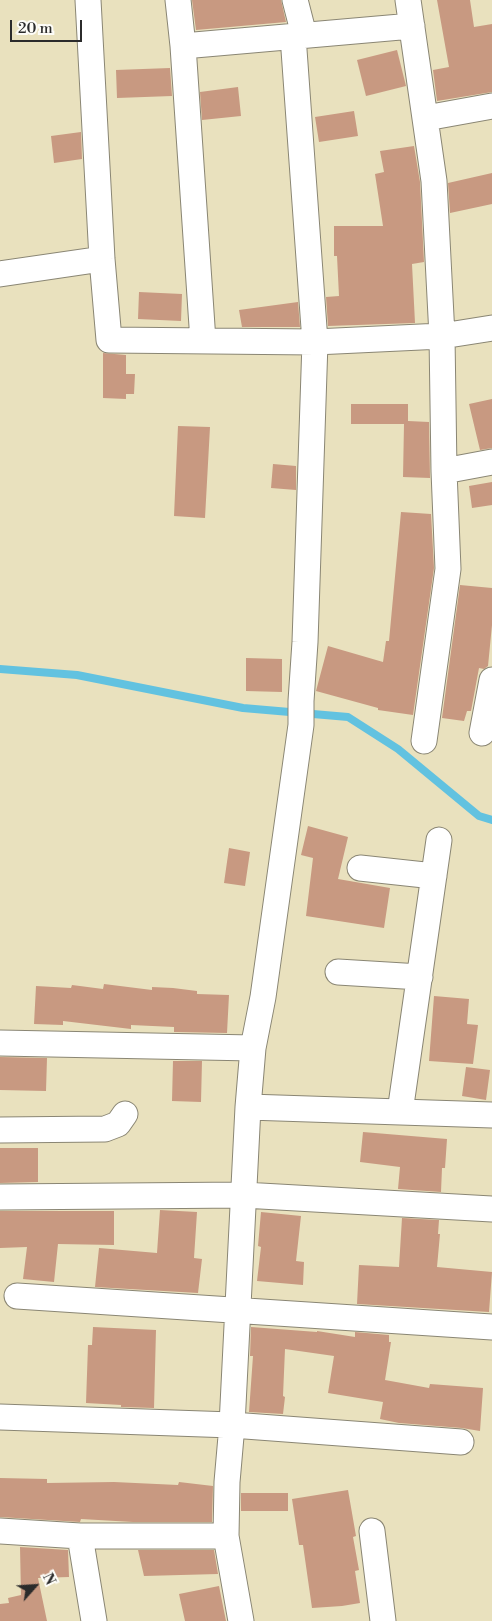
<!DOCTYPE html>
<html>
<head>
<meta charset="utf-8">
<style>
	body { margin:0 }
	#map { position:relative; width:492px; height:1621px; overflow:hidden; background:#e9e1be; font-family:"Libre Bodoni",serif }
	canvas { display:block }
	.north { position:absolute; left:10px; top:1561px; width:50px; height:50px; -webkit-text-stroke:4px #fdfcf7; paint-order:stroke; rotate:64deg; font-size:14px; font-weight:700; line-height:20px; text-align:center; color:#2b2b2b }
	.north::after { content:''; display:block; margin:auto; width:18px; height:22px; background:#2b2b2b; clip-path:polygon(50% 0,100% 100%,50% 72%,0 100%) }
	.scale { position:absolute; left:10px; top:20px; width:72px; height:22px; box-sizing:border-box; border:2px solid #2b2b2b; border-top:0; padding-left:6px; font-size:15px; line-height:18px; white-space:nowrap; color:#2b2b2b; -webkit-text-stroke:4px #fdfcf7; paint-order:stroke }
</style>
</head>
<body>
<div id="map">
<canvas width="492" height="1621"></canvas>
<div class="north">N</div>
<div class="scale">20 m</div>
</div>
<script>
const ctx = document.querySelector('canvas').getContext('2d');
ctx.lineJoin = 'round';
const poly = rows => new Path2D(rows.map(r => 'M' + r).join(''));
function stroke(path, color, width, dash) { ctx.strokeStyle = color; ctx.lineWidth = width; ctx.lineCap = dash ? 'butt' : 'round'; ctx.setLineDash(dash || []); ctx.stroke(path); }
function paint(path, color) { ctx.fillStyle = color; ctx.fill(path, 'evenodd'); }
stroke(poly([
	[0,669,77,675,243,708,348,717,398,749,479,816,492,820]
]), '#62c2e0', 8);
paint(poly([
	[192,0,281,0,286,22,196,30],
	[437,0,470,0,474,27,492,24,492,92,437,101,433,70,449,67],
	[397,50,406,86,366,96,357,60],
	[170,68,172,96,117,98,116,70],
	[238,87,241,116,202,120,200,92],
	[354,111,358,136,319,142,315,117],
	[81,132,82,159,54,163,51,136],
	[414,146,420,182,424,262,412,264,415,323,328,326,326,297,339,296,337,256,334,256,334,226,383,226,375,174,384,172,380,151],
	[492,173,492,204,450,213,448,183],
	[139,292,182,294,181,321,138,319],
	[298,302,300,327,242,327,239,310],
	[103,353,126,355,126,374,135,374,134,394,126,394,126,399,103,398],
	[492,399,492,448,480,450,469,404],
	[351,404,408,404,408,421,429,422,430,478,403,477,404,424,351,424],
	[178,426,210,427,205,518,174,516],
	[273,464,296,466,296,490,271,488],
	[492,482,492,505,472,508,469,486],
	[401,512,431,514,434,568,413,715,378,710,378,708,316,691,328,646,383,662,386,641,389,641],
	[460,585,492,588,492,625,488,666,484,669,479,668,471,711,467,711,464,721,442,718],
	[246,658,282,659,282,692,246,691],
	[308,826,348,837,338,879,390,888,384,928,306,916,313,858,301,855],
	[229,848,250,852,245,886,224,883],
	[104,984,152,990,152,987,173,988,197,991,197,994,229,995,227,1033,174,1032,174,1027,131,1025,131,1029,63,1021,63,1025,34,1024,36,986,71,988,72,985,103,989],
	[434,996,469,999,467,1024,478,1025,473,1064,429,1061],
	[0,1057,47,1058,46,1091,0,1090],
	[173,1061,202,1061,201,1102,172,1101],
	[466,1067,490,1070,486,1100,462,1096],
	[363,1132,447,1139,445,1168,442,1168,441,1192,398,1189,400,1167,360,1162],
	[0,1148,38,1148,38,1182,0,1183],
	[160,1210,197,1212,194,1258,202,1259,198,1293,95,1287,99,1248,157,1253],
	[0,1211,114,1211,114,1245,58,1244,54,1282,23,1279,27,1247,0,1248],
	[261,1212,301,1216,296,1261,304,1262,303,1285,257,1281,261,1247,258,1246],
	[402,1218,439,1220,438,1234,440,1234,437,1267,492,1272,489,1312,357,1304,359,1265,399,1267],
	[93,1327,156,1330,154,1408,121,1407,121,1405,86,1403,88,1345,92,1345],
	[251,1327,317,1332,317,1331,355,1337,355,1332,389,1335,389,1342,391,1342,385,1380,429,1388,430,1384,483,1388,480,1431,462,1428,399,1423,380,1419,383,1402,328,1393,334,1356,285,1349,283,1396,285,1397,283,1414,249,1412,253,1356,250,1356],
	[0,1478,47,1479,47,1483,114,1482,178,1485,179,1482,213,1486,212,1522,133,1522,81,1519,80,1522,0,1517],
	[348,1490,356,1536,353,1537,359,1570,355,1571,360,1603,342,1606,312,1608,303,1545,299,1545,292,1499],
	[241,1493,288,1493,288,1511,241,1511],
	[20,1547,68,1550,69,1577,38,1578,47,1621,0,1621,0,1604,9,1603,8,1598,21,1595],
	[138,1550,214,1550,218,1574,144,1576],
	[219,1586,226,1621,185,1621,179,1594]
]), '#c89981');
const minor = poly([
	[88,0,102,259,109,340,315,342,293,36],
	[178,0,183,46],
	[295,0,304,35],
	[408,0,434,181,442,336,444,471,492,462],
	[426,118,492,106],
	[0,274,102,259],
	[203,341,183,46,412,26],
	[482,733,492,680],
	[424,741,448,569,444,471],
	[360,868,434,876],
	[338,972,420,977],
	[0,1043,253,1048],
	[248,1107,492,1115],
	[400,1112,439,840],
	[0,1130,105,1129,118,1124,125,1114],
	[0,1197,243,1195,492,1209],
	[17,1296,492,1327],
	[0,1417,232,1425,461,1442],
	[0,1531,80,1536,226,1536],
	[372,1531,383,1621],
	[80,1536,94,1621],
	[241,1621,226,1536,227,1482,232,1425,248,1107,253,1048,263,997,301,725,301,701,305,642,315,342,442,336,492,328]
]);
stroke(minor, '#8a8674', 27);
stroke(minor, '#fff', 25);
</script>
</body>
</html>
